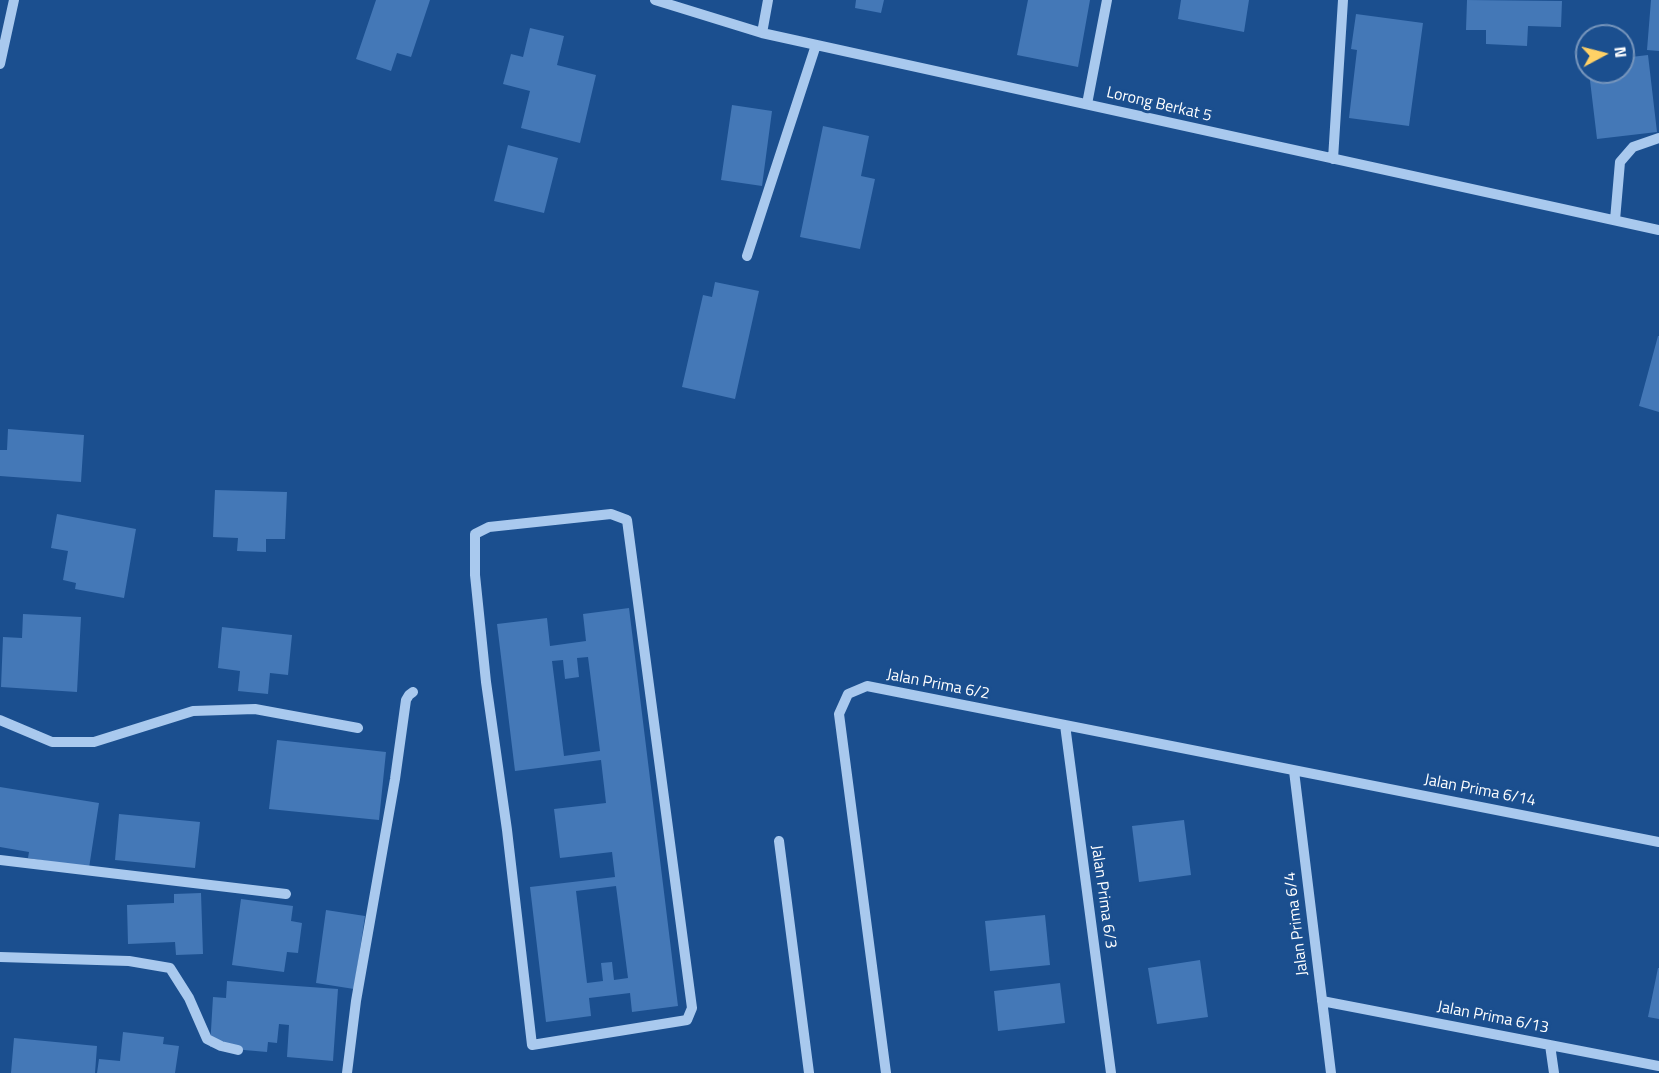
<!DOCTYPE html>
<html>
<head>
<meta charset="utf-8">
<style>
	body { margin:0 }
	#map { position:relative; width:1659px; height:1073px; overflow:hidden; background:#1b4f8f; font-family:"Titillium Web",sans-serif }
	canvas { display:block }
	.north { position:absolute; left:1575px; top:24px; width:60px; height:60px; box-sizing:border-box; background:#1b4f8f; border:2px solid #7695bc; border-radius:50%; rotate:83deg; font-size:16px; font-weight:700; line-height:24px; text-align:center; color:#fff }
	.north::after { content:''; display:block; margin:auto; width:21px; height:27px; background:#ffd166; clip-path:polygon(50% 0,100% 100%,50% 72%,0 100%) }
</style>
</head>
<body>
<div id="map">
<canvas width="1659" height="1073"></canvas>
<div class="north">N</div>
</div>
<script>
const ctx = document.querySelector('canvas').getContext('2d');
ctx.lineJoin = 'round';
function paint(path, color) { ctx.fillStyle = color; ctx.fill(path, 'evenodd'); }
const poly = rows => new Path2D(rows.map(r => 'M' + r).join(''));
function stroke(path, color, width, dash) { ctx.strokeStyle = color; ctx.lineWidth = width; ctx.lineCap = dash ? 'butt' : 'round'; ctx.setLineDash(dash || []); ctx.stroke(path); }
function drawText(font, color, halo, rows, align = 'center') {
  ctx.font = font + ' "Titillium Web",sans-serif'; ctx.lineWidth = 6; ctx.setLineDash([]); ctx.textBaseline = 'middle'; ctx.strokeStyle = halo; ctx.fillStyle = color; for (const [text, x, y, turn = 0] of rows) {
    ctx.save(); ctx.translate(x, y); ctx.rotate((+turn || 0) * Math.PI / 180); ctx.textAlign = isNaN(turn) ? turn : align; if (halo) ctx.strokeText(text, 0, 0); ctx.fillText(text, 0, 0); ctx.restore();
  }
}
paint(poly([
	[376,0,430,0,411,57,397,53,391,71,356,59],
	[856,0,884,0,881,13,855,8],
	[1028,0,1090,0,1078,67,1017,55],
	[1181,0,1249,0,1244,32,1178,19],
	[1467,0,1562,1,1561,27,1528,26,1527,46,1486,44,1486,30,1466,30],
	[1651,0,1659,0,1659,51,1647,50],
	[1356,14,1423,23,1409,126,1349,118,1357,50,1351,49],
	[530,28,564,36,557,65,596,75,580,143,521,128,530,91,503,84,511,54,523,57],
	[1648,55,1657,132,1597,139,1589,72,1623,72,1623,58],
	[732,105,772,111,762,186,721,180],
	[823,126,869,136,861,176,875,179,860,249,800,237],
	[508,145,558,158,544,213,494,201],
	[715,282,759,291,735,399,682,387,703,295,712,297],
	[1658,336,1659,336,1659,412,1639,406],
	[8,429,84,435,81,482,0,476,0,450,7,450],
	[215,490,287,492,285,539,266,539,266,552,237,551,238,538,213,537],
	[57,514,136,529,124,598,75,589,76,583,63,580,68,551,51,548],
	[629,608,678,1006,632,1012,630,993,589,998,591,1016,546,1022,530,887,615,877,612,852,560,858,554,809,606,803,601,760,515,771,497,624,547,618,550,646,586,641,583,614],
	[588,657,600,751,564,756,552,661,563,660,565,679,579,677,577,658],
	[616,886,628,978,614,980,612,962,601,963,603,981,587,983,576,891],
	[23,614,81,617,77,692,1,687,3,637,22,638],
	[222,627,292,635,288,675,270,673,268,694,238,691,240,671,218,668],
	[277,740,386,752,379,820,269,809],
	[0,787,99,803,89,868,28,858,29,852,0,847],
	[119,814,200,822,195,868,115,860],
	[1184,820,1191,875,1139,882,1132,826],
	[201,893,203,954,176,955,175,942,128,944,127,905,174,903,174,894],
	[241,899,293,906,291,921,302,923,298,953,287,952,284,972,232,965],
	[326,910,365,916,354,989,316,983],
	[1045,915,1050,965,990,971,985,921],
	[1200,960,1208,1017,1157,1024,1148,968],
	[1658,968,1659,968,1659,1019,1648,1017],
	[227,981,338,989,333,1061,287,1057,289,1025,279,1024,277,1043,268,1042,267,1052,210,1047,213,997,226,998],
	[1060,983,1065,1023,998,1031,994,991],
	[123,1032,164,1037,163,1044,179,1046,175,1073,97,1073,99,1059,120,1061],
	[14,1038,97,1046,95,1073,11,1073]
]), '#4478b7');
stroke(poly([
	[655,0,762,33,1659,230],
	[762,33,768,0],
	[0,64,14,0],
	[1087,104,1107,0],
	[1333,159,1343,0],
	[1615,220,1620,162,1633,147,1659,138],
	[747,256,816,45],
	[611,514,627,520,692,1008,687,1020,532,1045,507,830,486,682,475,575,475,534,489,527,611,514],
	[0,720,52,742,94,742,193,711,255,709,358,728],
	[1065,725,1111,1073],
	[1294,771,1331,1073],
	[779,841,809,1073],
	[0,860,286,894],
	[0,957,129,961,170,968,189,998,207,1039,221,1046,238,1050],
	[1322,1001,1659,1066],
	[1550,1045,1554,1073],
	[347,1073,356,1001,395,779,406,700,409,695,413,692],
	[886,1073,839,714,848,694,867,686,1659,842]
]), '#a9c9ee', 10);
drawText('16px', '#fff', '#1b4f8f', [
	["Lorong Berkat 5",1159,105,13],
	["Jalan Prima 6/2",938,685,11],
	["Jalan Prima 6/14",1480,791,11],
	["Jalan Prima 6/3",1103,897,82],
	["Jalan Prima 6/4",1297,924,-97],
	["Jalan Prima 6/13",1493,1018,11]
]);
</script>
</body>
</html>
